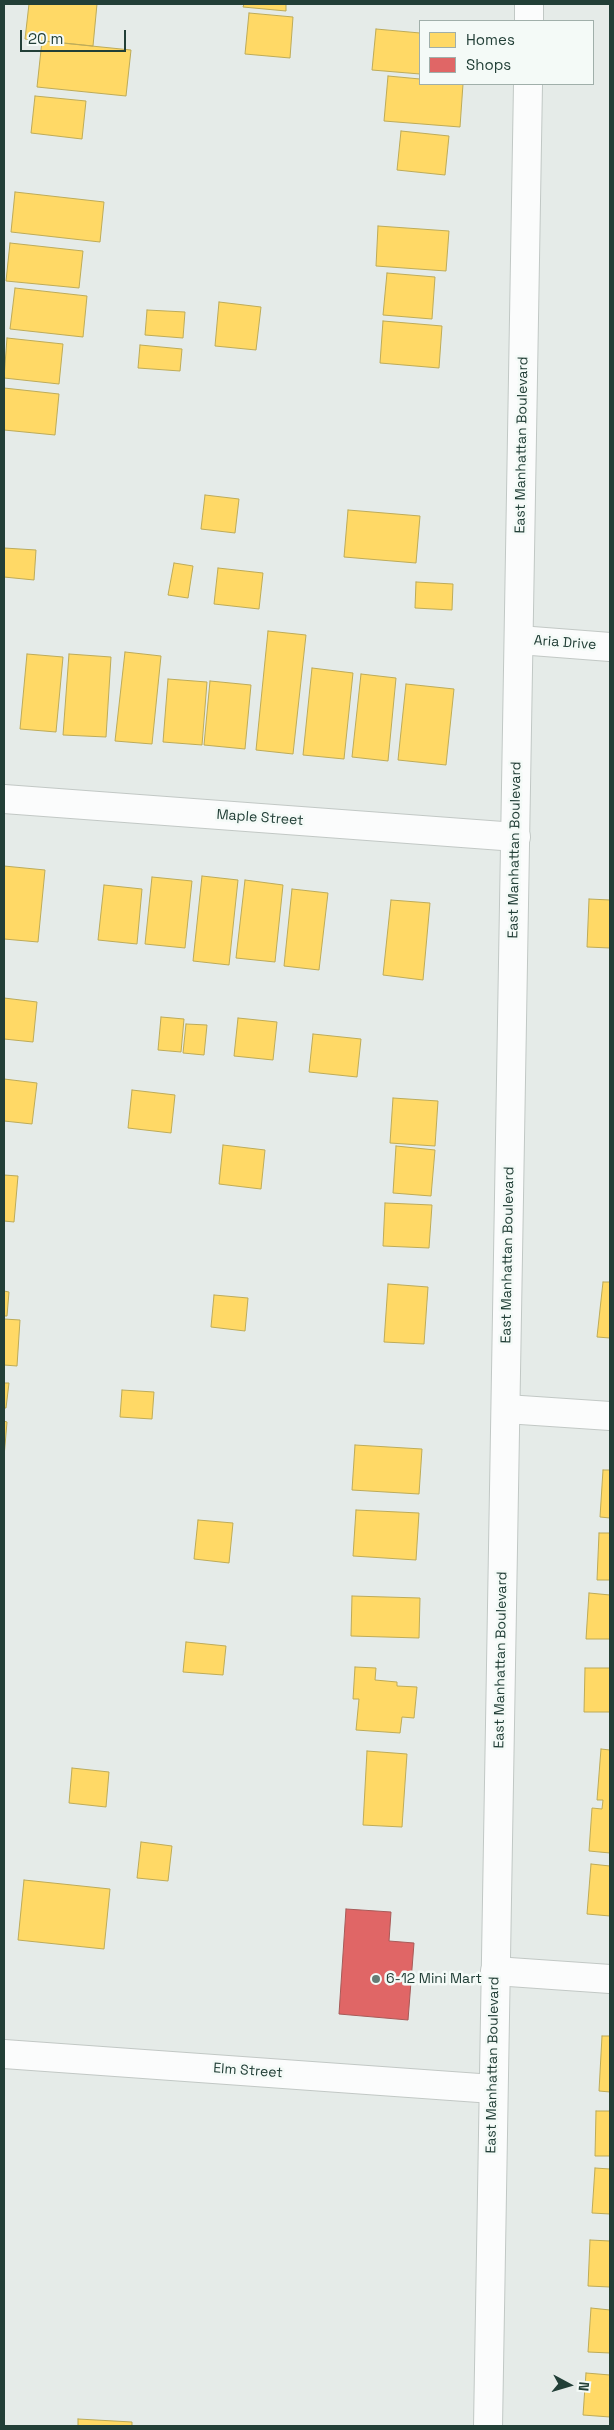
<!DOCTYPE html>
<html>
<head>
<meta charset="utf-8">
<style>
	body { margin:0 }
	#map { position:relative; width:614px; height:2430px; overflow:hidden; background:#e5ebe8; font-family:"Space Grotesk",sans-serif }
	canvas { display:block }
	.frame { position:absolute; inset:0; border:5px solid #223f37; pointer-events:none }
	.legend { position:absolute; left:419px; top:20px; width:175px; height:65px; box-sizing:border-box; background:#f4faf7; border:1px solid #a0afaa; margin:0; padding:6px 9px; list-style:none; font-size:15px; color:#223f37 }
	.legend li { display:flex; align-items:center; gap:10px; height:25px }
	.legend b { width:25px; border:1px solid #a0afaa }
	.north { position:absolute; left:544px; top:2360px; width:50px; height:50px; -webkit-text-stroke:4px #f4faf7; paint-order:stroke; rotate:96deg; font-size:14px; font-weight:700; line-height:20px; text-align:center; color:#223f37 }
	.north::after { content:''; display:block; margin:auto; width:18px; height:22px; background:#223f37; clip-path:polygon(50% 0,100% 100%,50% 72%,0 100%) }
	.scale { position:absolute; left:20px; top:30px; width:106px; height:22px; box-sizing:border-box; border:2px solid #223f37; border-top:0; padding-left:6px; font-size:15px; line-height:18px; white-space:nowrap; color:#223f37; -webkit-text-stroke:4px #f4faf7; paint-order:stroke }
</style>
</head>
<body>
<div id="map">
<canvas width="614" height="2430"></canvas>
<div class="frame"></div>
<ul class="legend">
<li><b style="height:14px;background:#ffd966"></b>Homes</li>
<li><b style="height:14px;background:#e06666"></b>Shops</li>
</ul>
<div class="north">N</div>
<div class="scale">20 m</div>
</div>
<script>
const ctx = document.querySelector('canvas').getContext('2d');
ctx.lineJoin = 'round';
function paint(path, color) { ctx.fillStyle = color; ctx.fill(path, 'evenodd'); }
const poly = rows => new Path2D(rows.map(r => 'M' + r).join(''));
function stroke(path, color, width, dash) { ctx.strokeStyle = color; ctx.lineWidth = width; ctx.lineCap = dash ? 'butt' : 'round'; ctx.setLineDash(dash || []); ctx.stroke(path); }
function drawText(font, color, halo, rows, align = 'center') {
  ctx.font = font + ' "Space Grotesk",sans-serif'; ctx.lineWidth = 5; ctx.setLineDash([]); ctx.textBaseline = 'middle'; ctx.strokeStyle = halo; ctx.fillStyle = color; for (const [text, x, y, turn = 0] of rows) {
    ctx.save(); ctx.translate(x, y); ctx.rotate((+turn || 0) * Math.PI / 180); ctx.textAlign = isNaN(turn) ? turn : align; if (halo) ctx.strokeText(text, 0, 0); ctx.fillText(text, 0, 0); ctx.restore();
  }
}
const homes = poly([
	[29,4,97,4,93,46,25,39,29,4],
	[244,4,286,4,286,11,243,7,244,4],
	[249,13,293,17,290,58,245,54,249,13],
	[376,29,420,33,420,74,372,70,376,29],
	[42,41,131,50,126,96,37,87,42,41],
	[388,76,420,79,420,84,463,84,460,127,384,121,388,76],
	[35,96,86,101,82,139,31,133,35,96],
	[401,131,449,136,445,175,397,170,401,131],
	[15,192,104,202,100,242,11,232,15,192],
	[378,226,449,231,446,271,376,266,378,226],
	[10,243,83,251,79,288,6,281,10,243],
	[387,273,435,277,432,319,383,315,387,273],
	[15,288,87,296,83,337,10,329,15,288],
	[219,302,261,307,256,350,215,346,219,302],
	[147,310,185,312,183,338,145,335,147,310],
	[383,321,442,326,439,368,380,363,383,321],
	[7,338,63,344,59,384,4,378,7,338],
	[140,345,182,349,180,371,138,368,140,345],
	[4,388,59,394,55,435,4,430,4,388],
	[205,495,239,499,235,533,201,529,205,495],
	[348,510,420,516,416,563,344,557,348,510],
	[4,548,36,550,34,580,4,577,4,548],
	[174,563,193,566,188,598,168,595,174,563],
	[218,568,263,573,259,609,214,604,218,568],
	[416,582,453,584,452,610,415,608,416,582],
	[268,631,306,635,293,754,256,750,268,631],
	[125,652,161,656,152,744,115,741,125,652],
	[27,654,63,657,56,732,20,729,27,654],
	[69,654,111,657,106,737,63,735,69,654],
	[312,668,353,673,344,759,303,755,312,668],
	[361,674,396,678,388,761,352,757,361,674],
	[168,679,207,682,202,745,163,742,168,679],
	[210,681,251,685,245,749,204,745,210,681],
	[406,684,454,689,446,765,398,760,406,684],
	[4,866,45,870,38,942,4,939,4,866],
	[202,876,238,880,229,965,193,961,202,876],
	[152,877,192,881,185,948,145,944,152,877],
	[245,880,283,885,275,962,236,958,245,880],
	[104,885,142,889,137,944,98,940,104,885],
	[292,889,328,893,319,970,284,966,292,889],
	[589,899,610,900,610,948,587,947,589,899],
	[391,900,430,903,423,980,383,975,391,900],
	[4,998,37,1002,33,1042,4,1039,4,998],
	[161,1017,184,1019,181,1052,158,1050,161,1017],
	[238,1018,277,1022,273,1060,234,1056,238,1018],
	[186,1024,207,1025,204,1055,183,1053,186,1024],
	[313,1034,361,1039,357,1077,309,1072,313,1034],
	[4,1079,37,1083,32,1124,4,1121,4,1079],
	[132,1090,175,1095,171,1133,128,1128,132,1090],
	[393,1098,438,1101,435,1146,390,1143,393,1098],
	[223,1145,265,1150,261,1189,219,1184,223,1145],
	[396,1146,435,1150,431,1196,393,1193,396,1146],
	[4,1175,18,1176,14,1222,4,1221,4,1175],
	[385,1203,432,1205,429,1248,383,1246,385,1203],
	[603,1282,610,1282,610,1338,597,1337,603,1282],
	[388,1284,428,1287,424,1344,384,1342,388,1284],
	[4,1291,9,1292,7,1316,4,1316,4,1291],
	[214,1295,248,1298,245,1331,211,1327,214,1295],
	[4,1319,20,1320,17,1366,4,1365,4,1319],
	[4,1383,9,1383,6,1408,4,1408,4,1383],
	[122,1390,154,1392,152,1419,120,1417,122,1390],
	[4,1421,7,1422,4,1457,4,1421],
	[355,1445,422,1449,419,1494,352,1490,355,1445],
	[603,1470,610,1470,610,1518,600,1517,603,1470],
	[356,1510,419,1513,416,1560,353,1556,356,1510],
	[198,1520,233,1523,229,1563,194,1559,198,1520],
	[599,1533,610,1533,610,1580,597,1580,599,1533],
	[589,1593,610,1595,610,1639,586,1639,589,1593],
	[352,1596,420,1598,419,1638,351,1636,352,1596],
	[186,1642,226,1646,223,1675,183,1672,186,1642],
	[355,1667,376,1668,375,1680,397,1682,397,1686,417,1687,414,1718,402,1717,400,1733,356,1730,359,1699,353,1699,355,1667],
	[585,1668,610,1668,610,1712,584,1712,585,1668],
	[601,1749,610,1750,610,1853,589,1851,592,1808,602,1809,603,1800,597,1800,601,1749],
	[367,1751,407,1754,402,1827,363,1825,367,1751],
	[72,1768,109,1772,106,1807,69,1803,72,1768],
	[141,1842,172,1846,168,1881,137,1878,141,1842],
	[591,1864,610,1866,610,1916,587,1914,591,1864],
	[24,1880,110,1889,104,1949,18,1940,24,1880],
	[602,2036,610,2036,610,2092,599,2091,602,2036],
	[596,2111,610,2111,610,2156,595,2156,596,2111],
	[595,2168,610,2169,610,2214,592,2213,595,2168],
	[590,2240,610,2241,610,2287,588,2286,590,2240],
	[591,2308,610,2310,610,2353,588,2352,591,2308],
	[586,2373,610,2375,610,2417,583,2415,586,2373],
	[78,2419,132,2422,132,2426,78,2426,78,2419]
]);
paint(homes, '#ffd966');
stroke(homes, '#bdab58', 1);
const shops = poly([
	[346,1909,391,1912,389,1941,414,1943,408,2020,339,2014,346,1909]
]);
paint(shops, '#e06666');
stroke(shops, '#a75a58', 1);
const street = poly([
	[519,640,610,647],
	[4,799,516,837],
	[506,1409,610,1416],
	[495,1971,610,1979],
	[4,2054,493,2089]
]);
const secondary = poly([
	[529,21,529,4],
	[488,2426,528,84]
]);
stroke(street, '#c2c8c5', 30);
stroke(secondary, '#c1c8c5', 30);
stroke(street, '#fbfcfc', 28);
stroke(secondary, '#fbfcfc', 28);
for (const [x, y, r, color] of [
	[376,1979,5,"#667b75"]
]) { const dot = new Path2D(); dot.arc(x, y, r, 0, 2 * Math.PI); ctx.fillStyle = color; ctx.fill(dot); stroke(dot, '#f4faf7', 2); }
drawText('14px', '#223f37', '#f4faf7', [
	["East Manhattan Boulevard",522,445,-89],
	["Aria Drive",565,643,4],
	["Maple Street",260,818,4],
	["East Manhattan Boulevard",515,850,-89],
	["East Manhattan Boulevard",508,1255,-89],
	["East Manhattan Boulevard",501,1660,-89],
	["East Manhattan Boulevard",493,2065,-89],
	["Elm Street",248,2071,4]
]);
drawText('14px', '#223f37', '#f4faf7', [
	["6-12 Mini Mart",386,1979]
], 'left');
</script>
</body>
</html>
